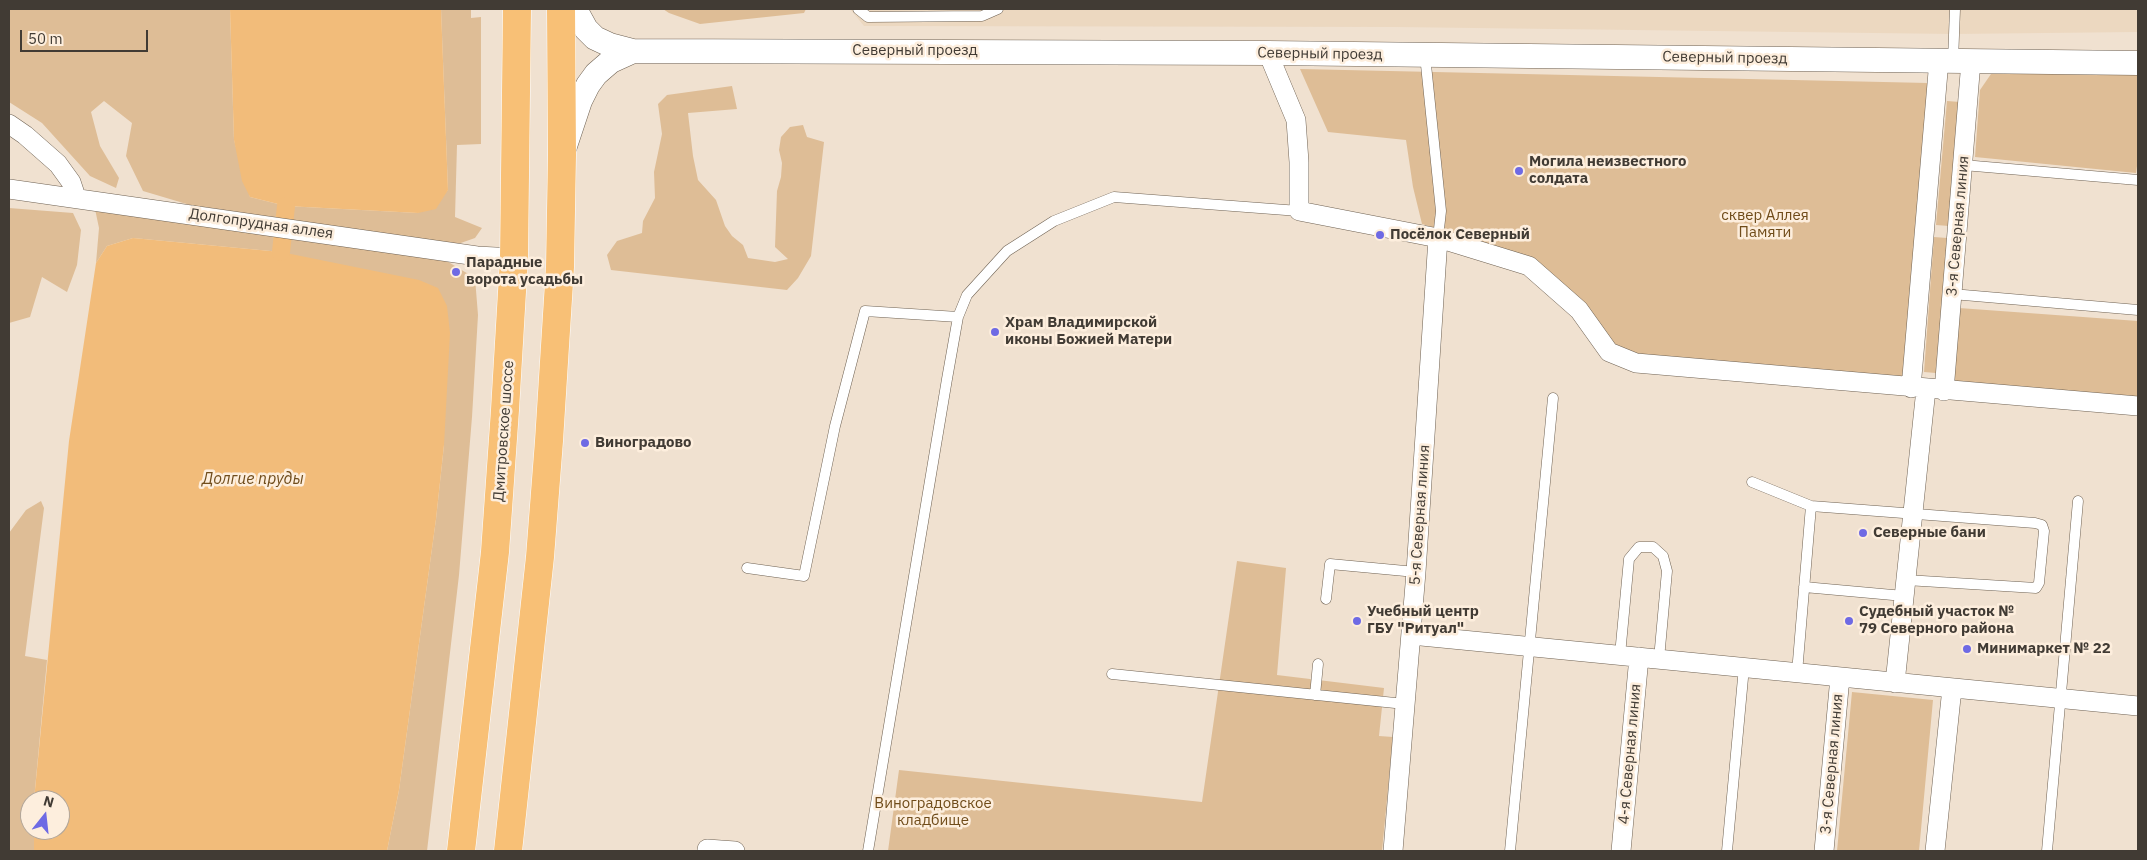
<!DOCTYPE html>
<html>
<head>
<meta charset="utf-8">
<style>
	body { margin:0 }
	#map { position:relative; width:2147px; height:860px; overflow:hidden; background:#f0e1d0; font-family:"IBM Plex Sans",sans-serif }
	canvas { display:block }
	.frame { position:absolute; inset:0; border:10px solid #413b34; pointer-events:none }
	.north { position:absolute; left:20px; top:790px; width:50px; height:50px; box-sizing:border-box; background:#fdeedd; border:1px solid #b2a699; border-radius:50%; rotate:16deg; font-size:14px; font-weight:700; line-height:20px; text-align:center; color:#413b34 }
	.north::after { content:''; display:block; margin:auto; width:18px; height:22px; background:#6e6ae4; clip-path:polygon(50% 0,100% 100%,50% 72%,0 100%) }
	.scale { position:absolute; left:20px; top:30px; width:128px; height:22px; box-sizing:border-box; border:2px solid #413b34; border-top:0; padding-left:6px; font-size:15px; line-height:18px; white-space:nowrap; color:#413b34; -webkit-text-stroke:4px #fdeedd; paint-order:stroke }
</style>
</head>
<body>
<div id="map">
<canvas width="2147" height="860"></canvas>
<div class="frame"></div>
<div class="north">N</div>
<div class="scale">50 m</div>
</div>
<script>
const ctx = document.querySelector('canvas').getContext('2d');
ctx.lineJoin = 'round';
function paint(path, color) { ctx.fillStyle = color; ctx.fill(path, 'evenodd'); }
const poly = rows => new Path2D(rows.map(r => 'M' + r).join(''));
function stroke(path, color, width, dash) { ctx.strokeStyle = color; ctx.lineWidth = width; ctx.lineCap = dash ? 'butt' : 'round'; ctx.setLineDash(dash || []); ctx.stroke(path); }
function drawText(font, color, halo, rows, align = 'center') {
  ctx.font = font + ' "IBM Plex Sans",sans-serif'; ctx.lineWidth = 5; ctx.setLineDash([]); ctx.textBaseline = 'middle'; ctx.strokeStyle = halo; ctx.fillStyle = color; for (const [text, x, y, turn = 0] of rows) {
    ctx.save(); ctx.translate(x, y); ctx.rotate((+turn || 0) * Math.PI / 180); ctx.textAlign = isNaN(turn) ? turn : align; if (halo) ctx.strokeText(text, 0, 0); ctx.fillText(text, 0, 0); ctx.restore();
  }
}
paint(poly([
	[850,9,2138,9,2138,32,1953,34,1394,27,864,26]
]), '#ecd8c0');
paint(poly([
	[9,9,230,9,234,140,250,197,286,206,418,213,448,190,441,9,471,9,471,18,481,17,481,144,457,145,455,217,482,228,475,238,455,245,190,205,143,191,126,156,132,123,104,101,91,112,100,146,119,178,116,188,90,176,42,123,9,102],
	[663,9,806,9,804,13,700,24,669,13],
	[1300,69,1928,83,1903,382,1642,359,1612,344,1532,258,1422,224,1413,187,1406,140,1328,132],
	[1991,74,2138,74,2138,159,2136,173,1975,157,1980,90],
	[732,86,737,109,688,113,693,156,698,180,716,200,725,226,732,236,743,245,748,258,775,262,788,259,775,247,777,191,781,177,782,163,779,150,781,137,790,127,803,125,807,137,824,142,811,256,798,278,787,290,611,270,607,255,617,241,642,233,643,221,655,198,654,172,662,134,658,104,667,95],
	[1947,101,1960,102,1949,226,1936,225],
	[9,208,73,213,81,230,77,265,67,292,42,277,30,317,9,323],
	[95,209,445,260,475,278,478,315,472,417,459,575,427,851,387,851,399,790,436,519,444,445,281,252,133,238,107,246,96,263,99,228],
	[1934,237,1947,238,1936,373,1924,372],
	[1959,308,2138,321,2138,401,1950,386],
	[41,501,44,508,25,656,47,660,34,800,30,800,30,830,34,830,34,851,9,851,9,533,26,510],
	[1237,561,1286,568,1277,675,1384,688,1379,736,1393,737,1382,851,888,851,899,770,1202,802],
	[1852,692,1933,700,1919,851,1837,851]
]), '#debd96');
paint(poly([
	[230,9,441,9,448,190,436,209,418,213,286,206,250,197,242,181,234,140],
	[133,238,281,252,419,280,438,288,447,306,450,333,444,445,436,519,399,790,387,851,34,851,34,830,60,830,60,800,34,800,69,441,96,263,107,246]
]), '#f2bc7a');
stroke(poly([
	[281,252,286,206]
]), '#f2bc7a', 18);
const service = poly([
	[858,9,868,17,982,16,998,9],
	[1425,55,1441,211,1438,238],
	[1953,61,1955,9],
	[1963,165,2138,180],
	[1952,294,2138,310],
	[1752,482,1811,506,1797,673],
	[1811,506,2035,523,2042,525,2044,531,2039,583,2036,588,1906,580],
	[747,568,804,576,835,426,865,311,958,317],
	[1804,587,1904,596],
	[1326,599,1330,564,1416,572],
	[1620,655,1629,559,1639,547,1653,547,1663,556,1667,571,1659,659],
	[1112,674,1405,704],
	[1315,695,1318,664],
	[868,851,947,379,958,317,967,295,1007,251,1054,221,1114,197,1299,211],
	[1510,851,1553,398],
	[1727,851,1744,667],
	[2047,851,2078,501]
]);
const minor = poly([
	[1268,53,1296,120,1299,162,1299,211,1438,238,1529,266,1579,310,1609,352,1636,363,2138,406],
	[9,124,25,135,58,164,71,182,76,197],
	[9,189,477,256,514,258],
	[1911,388,1939,60],
	[1944,391,1971,61],
	[1411,635,2138,706],
	[1895,683,1926,389],
	[707,851,707,849,735,851],
	[1393,851,1416,572,1438,238],
	[1621,851,1639,657],
	[1824,851,1840,677],
	[1935,851,1952,688]
]);
const tertiary = poly([
	[575,9,586,29,595,38,610,45,633,51],
	[565,146,580,101,588,85,596,74,611,61,633,51,1268,53,2138,63]
]);
const trunk = poly([
	[461,851,495,552,505,410,514,258,517,9],
	[508,851,540,557,549,441,560,267,562,155,561,9]
]);
stroke(service, '#6f6253', 11);
stroke(minor, '#6f6253', 20);
stroke(tertiary, '#6f6253', 25);
stroke(trunk, '#fff', 29);
stroke(service, '#fff', 10);
stroke(minor, '#fff', 19);
stroke(tertiary, '#fff', 24);
stroke(trunk, '#f8c076', 28);
for (const [x, y, r, color] of [
	[1519,171,5,"#6e6ae4"],
	[1380,235,5,"#6e6ae4"],
	[456,272,5,"#6e6ae4"],
	[995,332,5,"#6e6ae4"],
	[585,443,5,"#6e6ae4"],
	[1863,533,5,"#6e6ae4"],
	[1357,621,5,"#6e6ae4"],
	[1849,621,5,"#6e6ae4"],
	[1967,649,5,"#6e6ae4"]
]) { const dot = new Path2D(); dot.arc(x, y, r, 0, 2 * Math.PI); ctx.fillStyle = color; ctx.fill(dot); stroke(dot, '#fdeedd', 2); }
drawText('15px', '#413b34', '#fdeedd', [
	["Северный проезд",915,51],
	["Северный проезд",1320,54,1],
	["Северный проезд",1725,58,1],
	["Долгопрудная аллея",261,224,8],
	["3-я Северная линия",1958,226,-85],
	["Дмитровское шоссе",504,431,-86],
	["5-я Северная линия",1420,515,-86],
	["4-я Северная линия",1630,754,-85],
	["3-я Северная линия",1832,764,-85]
]);
drawText('bold 15px', '#413b34', '#fdeedd', [
	["Могила неизвестного",1529,162],
	["солдата",1529,179],
	["Посёлок Северный",1390,235],
	["Парадные",466,263],
	["ворота усадьбы",466,280],
	["Храм Владимирской",1005,323],
	["иконы Божией Матери",1005,340],
	["Виноградово",595,443],
	["Северные бани",1873,533],
	["Учебный центр",1367,612],
	["ГБУ \"Ритуал\"",1367,629],
	["Судебный участок №",1859,612],
	["79 Северного района",1859,629],
	["Минимаркет № 22",1977,649]
], 'left');
drawText('15px', '#704c1a', '#fdeedd', [
	["сквер Аллея",1765,216],
	["Памяти",1765,233],
	["Виноградовское",933,804],
	["кладбище",933,821]
]);
drawText('italic 16px', '#714d1c', '#fdeedd', [
	["Долгие пруды",253,479]
]);
</script>
</body>
</html>
